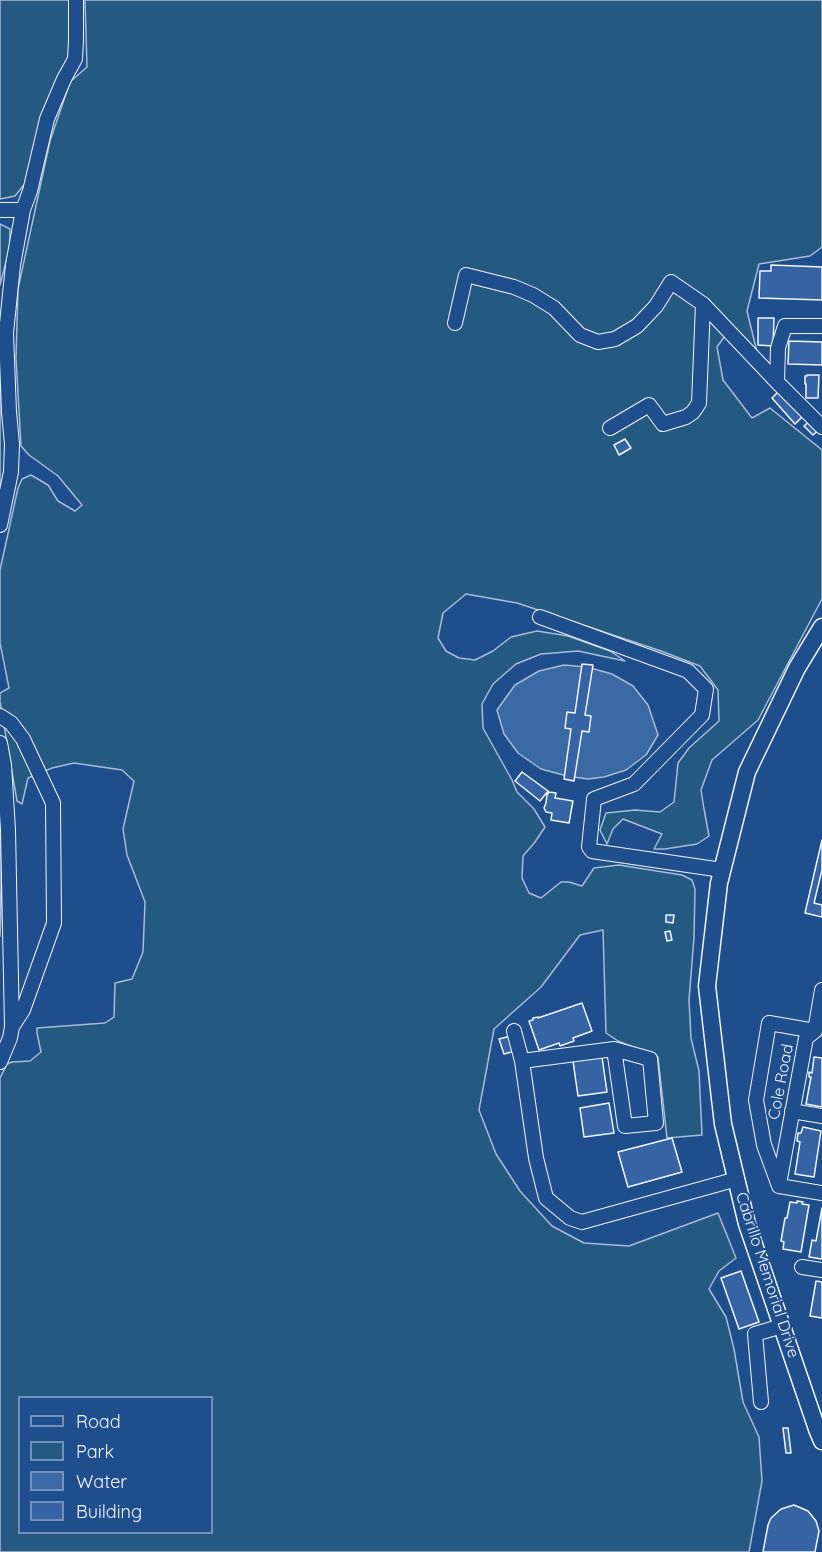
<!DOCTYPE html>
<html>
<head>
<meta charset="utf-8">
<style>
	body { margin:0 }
	#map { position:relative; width:822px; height:1552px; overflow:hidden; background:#1f4e8c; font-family:Quicksand,sans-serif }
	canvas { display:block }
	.legend { position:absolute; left:18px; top:1396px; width:195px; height:138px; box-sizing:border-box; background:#1f4e8c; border:2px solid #7391ba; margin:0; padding:8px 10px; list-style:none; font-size:18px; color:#f2f6ff }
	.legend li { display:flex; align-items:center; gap:12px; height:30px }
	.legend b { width:30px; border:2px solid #7391ba }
</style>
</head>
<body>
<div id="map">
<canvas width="822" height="1552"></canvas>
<ul class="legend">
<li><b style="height:8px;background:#1f4e8c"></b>Road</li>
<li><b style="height:16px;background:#245a82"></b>Park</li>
<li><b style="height:16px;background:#3b69a3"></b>Water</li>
<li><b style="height:16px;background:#3563a3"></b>Building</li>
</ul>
</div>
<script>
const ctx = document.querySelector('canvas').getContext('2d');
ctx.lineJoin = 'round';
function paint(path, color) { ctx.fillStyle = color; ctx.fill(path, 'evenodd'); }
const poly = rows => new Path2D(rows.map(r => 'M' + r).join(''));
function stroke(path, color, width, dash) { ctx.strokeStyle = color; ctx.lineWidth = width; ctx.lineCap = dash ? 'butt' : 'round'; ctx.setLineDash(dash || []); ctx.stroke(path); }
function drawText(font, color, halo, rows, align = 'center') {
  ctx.font = font + ' Quicksand,sans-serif'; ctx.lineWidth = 4.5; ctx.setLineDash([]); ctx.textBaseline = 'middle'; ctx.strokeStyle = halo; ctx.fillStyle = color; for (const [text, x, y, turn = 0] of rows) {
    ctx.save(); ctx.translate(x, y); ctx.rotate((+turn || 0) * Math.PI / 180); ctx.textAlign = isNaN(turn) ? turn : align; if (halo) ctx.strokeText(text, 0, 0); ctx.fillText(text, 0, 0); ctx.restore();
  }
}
const green = poly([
	[0,0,71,0,71,52,27,181,15,196,0,199,0,0],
	[85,0,822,0,822,247,810,256,759,264,747,311,757,352,732,326,717,347,723,380,752,418,770,408,822,450,822,599,758,720,712,760,701,790,704,809,709,836,697,844,665,849,654,849,662,834,623,819,613,829,607,844,600,830,606,813,635,810,660,812,674,802,678,763,689,748,719,721,718,690,700,666,661,651,517,603,466,594,443,613,438,638,446,651,459,658,475,660,493,651,511,637,537,631,568,636,610,651,625,661,578,651,541,654,516,664,493,684,482,704,483,728,512,780,517,792,534,809,545,827,535,842,523,856,522,878,529,893,541,898,561,882,569,882,582,886,594,868,619,865,682,875,692,880,695,889,694,937,689,1000,691,1038,699,1071,702,1135,667,1138,658,1057,618,1041,606,1033,603,930,580,935,541,987,494,1029,479,1110,496,1154,520,1191,552,1226,584,1243,629,1246,718,1213,736,1258,719,1271,709,1289,726,1317,734,1349,743,1402,759,1437,762,1481,749,1552,0,1552,0,1078,7,1064,12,1062,30,1061,41,1052,37,1033,37,1028,105,1023,114,1017,115,983,132,979,143,952,145,902,127,855,123,829,134,781,122,770,74,763,52,768,28,778,22,804,17,801,0,702,0,693,9,688,0,643,0,570,18,488,22,479,31,475,48,485,58,501,75,511,82,505,58,476,29,455,21,446,16,358,18,289,50,141,70,82,87,67,85,0],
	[20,1398,212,1398,212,1532,20,1532,20,1398],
	[0,224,10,229,10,247,0,285,0,224],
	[0,336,6,459,0,495,0,336],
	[0,797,3,853,0,936,0,797]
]);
paint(green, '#245a82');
stroke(green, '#a8bbd7', 1.5);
const water = poly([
	[564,665,587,667,612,674,633,686,648,705,658,735,646,755,626,770,604,777,588,779,567,776,541,769,518,753,504,734,497,710,515,685,539,671,564,665]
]);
paint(water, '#3b69a3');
stroke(water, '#a8bbd7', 1.5);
const building = poly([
	[771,265,822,267,822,300,759,298,760,271,771,271,771,265],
	[758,318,774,318,773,346,758,345,758,318],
	[789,341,822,342,822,365,788,364,789,341],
	[807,375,819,375,818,398,806,398,806,384,805,384,805,376,807,376,807,375],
	[778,392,803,416,795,424,772,398,778,392],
	[811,420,820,429,813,435,804,426,811,420],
	[625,439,631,448,619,455,614,445,625,439],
	[582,664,593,665,585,715,591,716,589,732,582,731,574,781,564,779,571,729,565,728,567,712,575,713,582,664],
	[522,772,548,791,540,801,515,781,522,772],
	[549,792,556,793,555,798,573,801,569,823,551,820,552,813,546,812,544,808,546,803,547,794,548,794,549,792],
	[822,840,822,870,814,903,822,905,822,917,805,913,822,840],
	[666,915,674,915,673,923,666,922,666,915],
	[670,931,672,940,667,941,665,932,670,931],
	[582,1003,592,1031,573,1038,574,1041,560,1046,559,1043,539,1050,529,1021,533,1020,533,1018,538,1017,538,1018,582,1003],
	[511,1036,515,1051,504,1054,499,1039,511,1036],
	[602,1057,607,1092,578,1096,573,1061,602,1057],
	[814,1057,822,1058,822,1107,806,1104,811,1077,809,1077,809,1072,812,1073,814,1057],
	[609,1103,614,1133,584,1137,580,1108,609,1103],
	[803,1127,821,1131,814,1177,795,1174,800,1142,797,1141,798,1133,801,1133,803,1127],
	[672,1138,682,1172,628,1187,618,1152,672,1138],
	[797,1201,803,1202,802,1204,809,1205,801,1252,783,1249,784,1242,781,1241,785,1218,787,1218,790,1202,797,1203,797,1201],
	[822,1208,822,1259,809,1257,812,1240,816,1241,822,1208],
	[741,1271,759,1322,739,1329,721,1278,741,1271],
	[816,1281,822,1282,822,1318,810,1316,816,1281],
	[783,1428,788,1428,791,1453,786,1453,783,1428],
	[794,1505,808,1511,816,1521,819,1531,815,1552,763,1552,768,1525,771,1518,781,1509,794,1505]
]);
paint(building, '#3563a3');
stroke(building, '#f2f6ff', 1.5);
const minor = poly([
	[0,210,23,210],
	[455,323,466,275,514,287,533,295,554,308,580,335,598,342,615,339,637,326,656,306,671,282,703,304,777,382,822,427],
	[777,382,778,348,785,326,822,326],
	[610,428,649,405,663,424,686,417,693,412,699,403,703,304],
	[0,525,11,472,12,444,9,412,6,333,13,265,23,210,30,191,47,119,64,79,75,59,76,40,76,0],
	[540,617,688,671,706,689,702,715,634,784,594,799,589,847,592,851,722,870],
	[0,716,11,723,23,739,53,803,54,923,23,1010,12,1027],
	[0,743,4,765,8,830,12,1027,10,1038,0,1062],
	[514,1031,522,1061,536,1158,546,1198,570,1218,582,1222,737,1179],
	[815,1031,769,1023,756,1100,764,1145,779,1186,822,1193],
	[522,1061,614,1049,650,1059,656,1123,625,1126,614,1049],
	[792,1111,822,1116],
	[779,1184,806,1038,815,1031,822,990],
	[802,1267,822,1270],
	[761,1402,755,1334,782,1326]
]);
const major = poly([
	[822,627,797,668,747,772,719,883,707,986,723,1124,747,1224,817,1429,822,1441]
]);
stroke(minor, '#f2f6ff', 16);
stroke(major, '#f2f6ff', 19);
stroke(minor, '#1f4e8c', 14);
stroke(major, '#1f4e8c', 16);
drawText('16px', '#f2f6ff', '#1f4e8c', [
	["Cole Road",781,1082,-79],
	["Cabrillo Memorial Drive",767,1275,72]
]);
</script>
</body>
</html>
